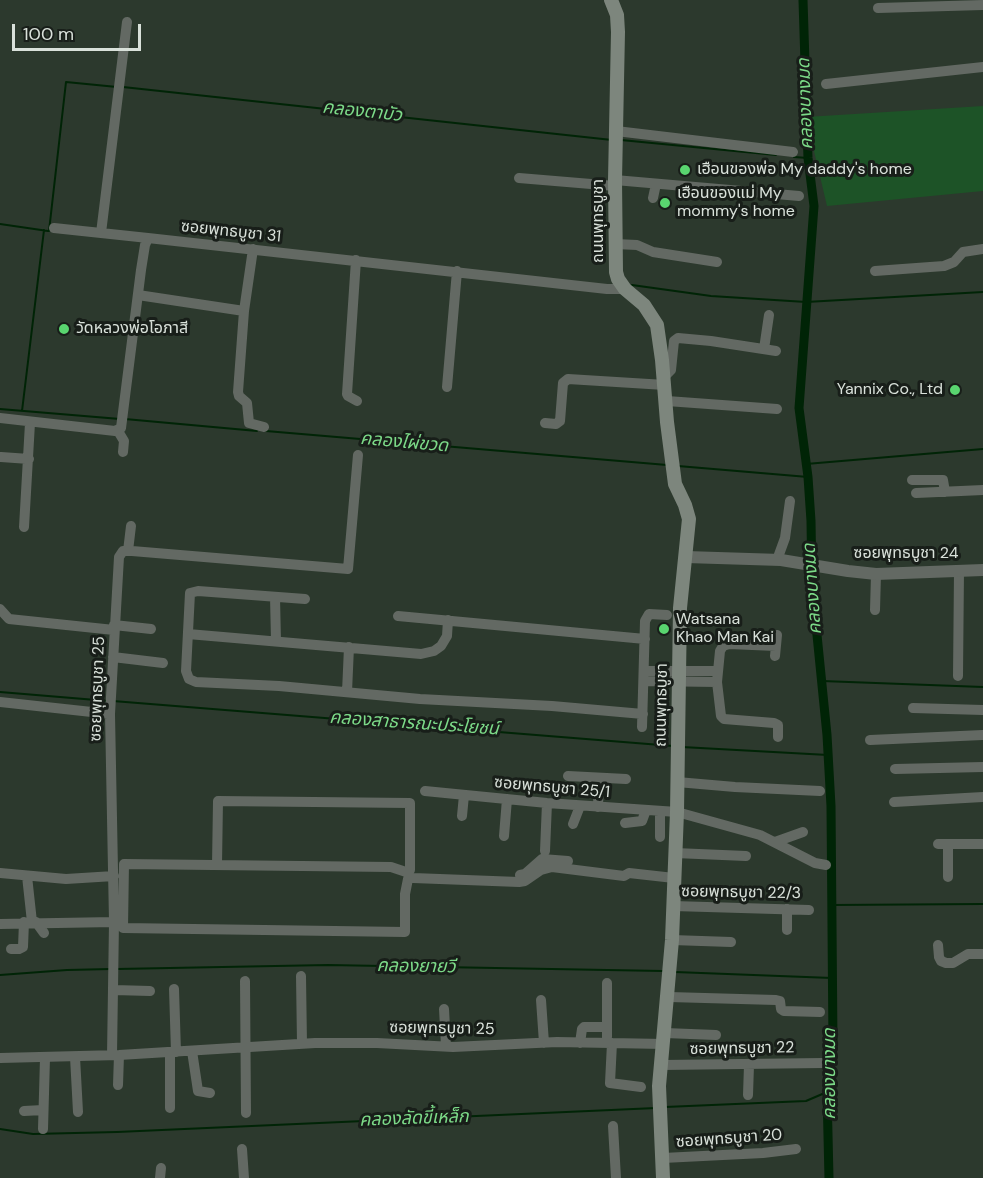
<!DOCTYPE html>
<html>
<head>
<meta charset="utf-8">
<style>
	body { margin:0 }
	#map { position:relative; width:983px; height:1178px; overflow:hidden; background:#2c392d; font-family:"DM Sans",sans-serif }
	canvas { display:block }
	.scale { position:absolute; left:12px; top:24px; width:129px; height:27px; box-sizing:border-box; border:3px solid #d9e1da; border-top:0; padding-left:8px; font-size:18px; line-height:21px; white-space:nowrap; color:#d9e1da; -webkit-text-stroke:4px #181e19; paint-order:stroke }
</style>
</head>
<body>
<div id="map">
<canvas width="983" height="1178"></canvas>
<div class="scale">100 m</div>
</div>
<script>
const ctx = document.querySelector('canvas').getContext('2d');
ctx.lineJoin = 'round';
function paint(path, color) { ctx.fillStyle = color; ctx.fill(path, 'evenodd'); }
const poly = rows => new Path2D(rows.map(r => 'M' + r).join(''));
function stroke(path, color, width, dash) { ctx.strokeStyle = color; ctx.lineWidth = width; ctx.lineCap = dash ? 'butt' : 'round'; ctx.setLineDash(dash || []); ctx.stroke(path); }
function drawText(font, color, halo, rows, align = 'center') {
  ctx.font = font + ' "DM Sans","Noto Sans Thai",sans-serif'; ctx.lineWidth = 6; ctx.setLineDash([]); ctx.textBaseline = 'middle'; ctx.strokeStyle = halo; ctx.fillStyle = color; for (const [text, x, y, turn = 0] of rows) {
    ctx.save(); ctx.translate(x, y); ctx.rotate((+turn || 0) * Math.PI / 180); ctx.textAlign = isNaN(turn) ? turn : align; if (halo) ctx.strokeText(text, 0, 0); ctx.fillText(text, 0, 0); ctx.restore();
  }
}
paint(poly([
	[983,106,983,191,827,206,806,117]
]), '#1d5327');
stroke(poly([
	[123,87,612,140],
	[621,140,776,155],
	[794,157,808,158],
	[0,224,48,231],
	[49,231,66,82,117,87],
	[632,285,711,296,806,302,983,292],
	[0,409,120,419],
	[22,411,44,230],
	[125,419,257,431],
	[266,431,667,465],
	[806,464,983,449],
	[678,466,808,477],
	[822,681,983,687],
	[0,692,108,701],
	[113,701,673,746],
	[682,747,828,755],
	[831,905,983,904],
	[117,969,328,965,663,971],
	[675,972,832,978],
	[0,975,67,970,111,969],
	[665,1107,806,1101,827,1092],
	[0,1129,33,1134,117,1132,656,1108]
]), '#002406', 2);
stroke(poly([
	[803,0,808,158,814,206,799,408,808,477,811,521,812,585,827,735,831,806,833,1045,827,1092,829,1178]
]), '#002406', 9);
stroke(poly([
	[878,8,983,5],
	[826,84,983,67],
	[616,131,793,152],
	[519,178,615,186],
	[615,180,799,196],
	[653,198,656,184],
	[54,228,148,238],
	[101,233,127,22],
	[615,244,637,245,653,252,717,262],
	[356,260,347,394,348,396,357,401],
	[875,271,944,266,954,262,963,252,983,249],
	[138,295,244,311,253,249],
	[244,311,238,392,239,396,247,403,249,423,264,427],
	[764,349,769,315],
	[664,377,671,370,674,341,678,338,711,341,776,351],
	[447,387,457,271],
	[667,401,777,409],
	[0,418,115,431,121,428,141,270,145,245,148,238,607,289,625,289],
	[545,423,556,424,560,421,563,383,568,379,665,385],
	[118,431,124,441,123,452],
	[1,457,29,459],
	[912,480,943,480,945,492],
	[916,493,983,490],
	[24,527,30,423],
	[128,551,131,526],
	[777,560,785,538,790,501],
	[275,597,276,641],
	[305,599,198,591,190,593,186,671,189,679,196,682,279,686,420,699,552,706,643,714],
	[0,609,9,619,114,630],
	[875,610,876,574],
	[398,616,645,639],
	[114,625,151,629],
	[188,634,421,654,434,651,441,646,447,636,448,620],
	[776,646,729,644,723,646,720,651,717,682,721,716,724,719,774,723,778,725,778,737],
	[775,656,777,635],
	[113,657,163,663],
	[644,671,718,671],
	[958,676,959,571],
	[644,681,717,682],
	[347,692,349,647],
	[0,702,110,714],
	[913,708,983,710],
	[642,727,645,621,649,614,667,615],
	[870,740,983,735],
	[895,769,983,767],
	[568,776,626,779],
	[677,782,735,787,820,791],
	[425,791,547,803,677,812,760,835,815,863,826,865],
	[894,802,983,797],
	[598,807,599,778],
	[660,811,660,837],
	[462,816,464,795],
	[625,823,642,821,646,810],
	[573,824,580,806],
	[504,836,507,799],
	[775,842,803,832],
	[938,844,983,844],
	[948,844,948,877],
	[545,851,547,803],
	[675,853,746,856],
	[217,865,218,801,410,803,410,870],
	[406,872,391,867,124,864,123,928,405,932,405,894,408,879],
	[0,873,66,879,114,876],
	[520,875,525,874,542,859,568,861],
	[27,876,32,922],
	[413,878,519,882,525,881,541,870,552,867,624,876,629,873,674,878],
	[673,906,809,910],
	[787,909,787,930],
	[36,922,44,933],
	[0,924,114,922],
	[672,940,731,942],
	[938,945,939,957,941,961,946,963,953,963,968,954,983,954],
	[11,949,19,949,23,947,24,922],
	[301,976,302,1044],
	[245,981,246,1113],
	[174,989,176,1052],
	[114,990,150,991],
	[669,997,776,1000,780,1001,781,1009,784,1011,820,1012],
	[541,1000,544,1043],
	[444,1009,446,1046],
	[665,1033,716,1035],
	[607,1037,607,983],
	[580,1043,582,1029,584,1027,607,1027],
	[612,1043,610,1083,641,1087],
	[192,1051,198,1091,210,1093],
	[112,1055,114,922,110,714,119,557,123,551,132,551,348,569,358,455],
	[75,1057,78,1112],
	[0,1058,119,1055,315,1043,377,1043,453,1047,557,1042,664,1044],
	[662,1065,823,1063],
	[118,1085,119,1055],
	[748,1095,749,1065],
	[170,1108,170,1052],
	[24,1111,43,1110],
	[613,1126,616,1178],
	[43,1129,45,1058],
	[242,1149,244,1178],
	[663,1158,763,1153,796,1149],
	[160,1178,161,1168]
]), '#636963', 10);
stroke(poly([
	[686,557,781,560,848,571,876,574,983,570]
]), '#636963', 12);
stroke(poly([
	[611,0,617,15,618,32,615,180,616,272,618,279,625,289,644,305,657,325,662,360,667,422,675,484,685,505,689,519,680,608,677,812,672,940,659,1086,663,1178]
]), '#7d867d', 14);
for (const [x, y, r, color] of [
	[685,170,6,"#59d56f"],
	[665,203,6,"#59d56f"],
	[64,329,6,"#59d56f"],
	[955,390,6,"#59d56f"],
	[664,629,6,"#59d56f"]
]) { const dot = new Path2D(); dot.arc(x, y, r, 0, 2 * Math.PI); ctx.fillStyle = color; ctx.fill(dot); stroke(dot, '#181e19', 2); }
drawText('16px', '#d9e1da', '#181e19', [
	["เฮือนของพ่อ My daddy's home",697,170],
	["เฮือนของแม่ My",677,194],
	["mommy's home",677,212],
	["วัดหลวงพ่อโอภาสี",76,329],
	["Yannix Co., Ltd",943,390,"right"],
	["Watsana",676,620],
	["Khao Man Kai",676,638]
], 'left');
drawText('16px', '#d9e1da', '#181e19', [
	["ถนนพุทธบูชา",599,221,-90],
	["ซอยพุทธบูชา 31",231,232,6],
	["ซอยพุทธบูชา 24",906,554],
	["ซอยพุทธบูชา 25",98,689,-88],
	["ถนนพุทธบูชา",662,705,-89],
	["ซอยพุทธบูชา 25/1",552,788,5],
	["ซอยพุทธบูชา 22/3",741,893,1],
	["ซอยพุทธบูชา 25",442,1029,1],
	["ซอยพุทธบูชา 22",742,1049,-1],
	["ซอยพุทธบูชา 20",729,1139,-4]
]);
drawText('italic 18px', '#7cda88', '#181e19', [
	["คลองบางมด",806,104,-92],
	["คลองตาบัว",362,112,6],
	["คลองไผ่ขวด",404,443,5],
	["คลองบางมด",813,589,-94],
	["คลองสาธารณะประโยชน์",414,724,4],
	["คลองยายวี",416,967,1],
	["คลองบางมด",830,1074,-90],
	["คลองลัดขี้เหล็ก",414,1119,-2]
]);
</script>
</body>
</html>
